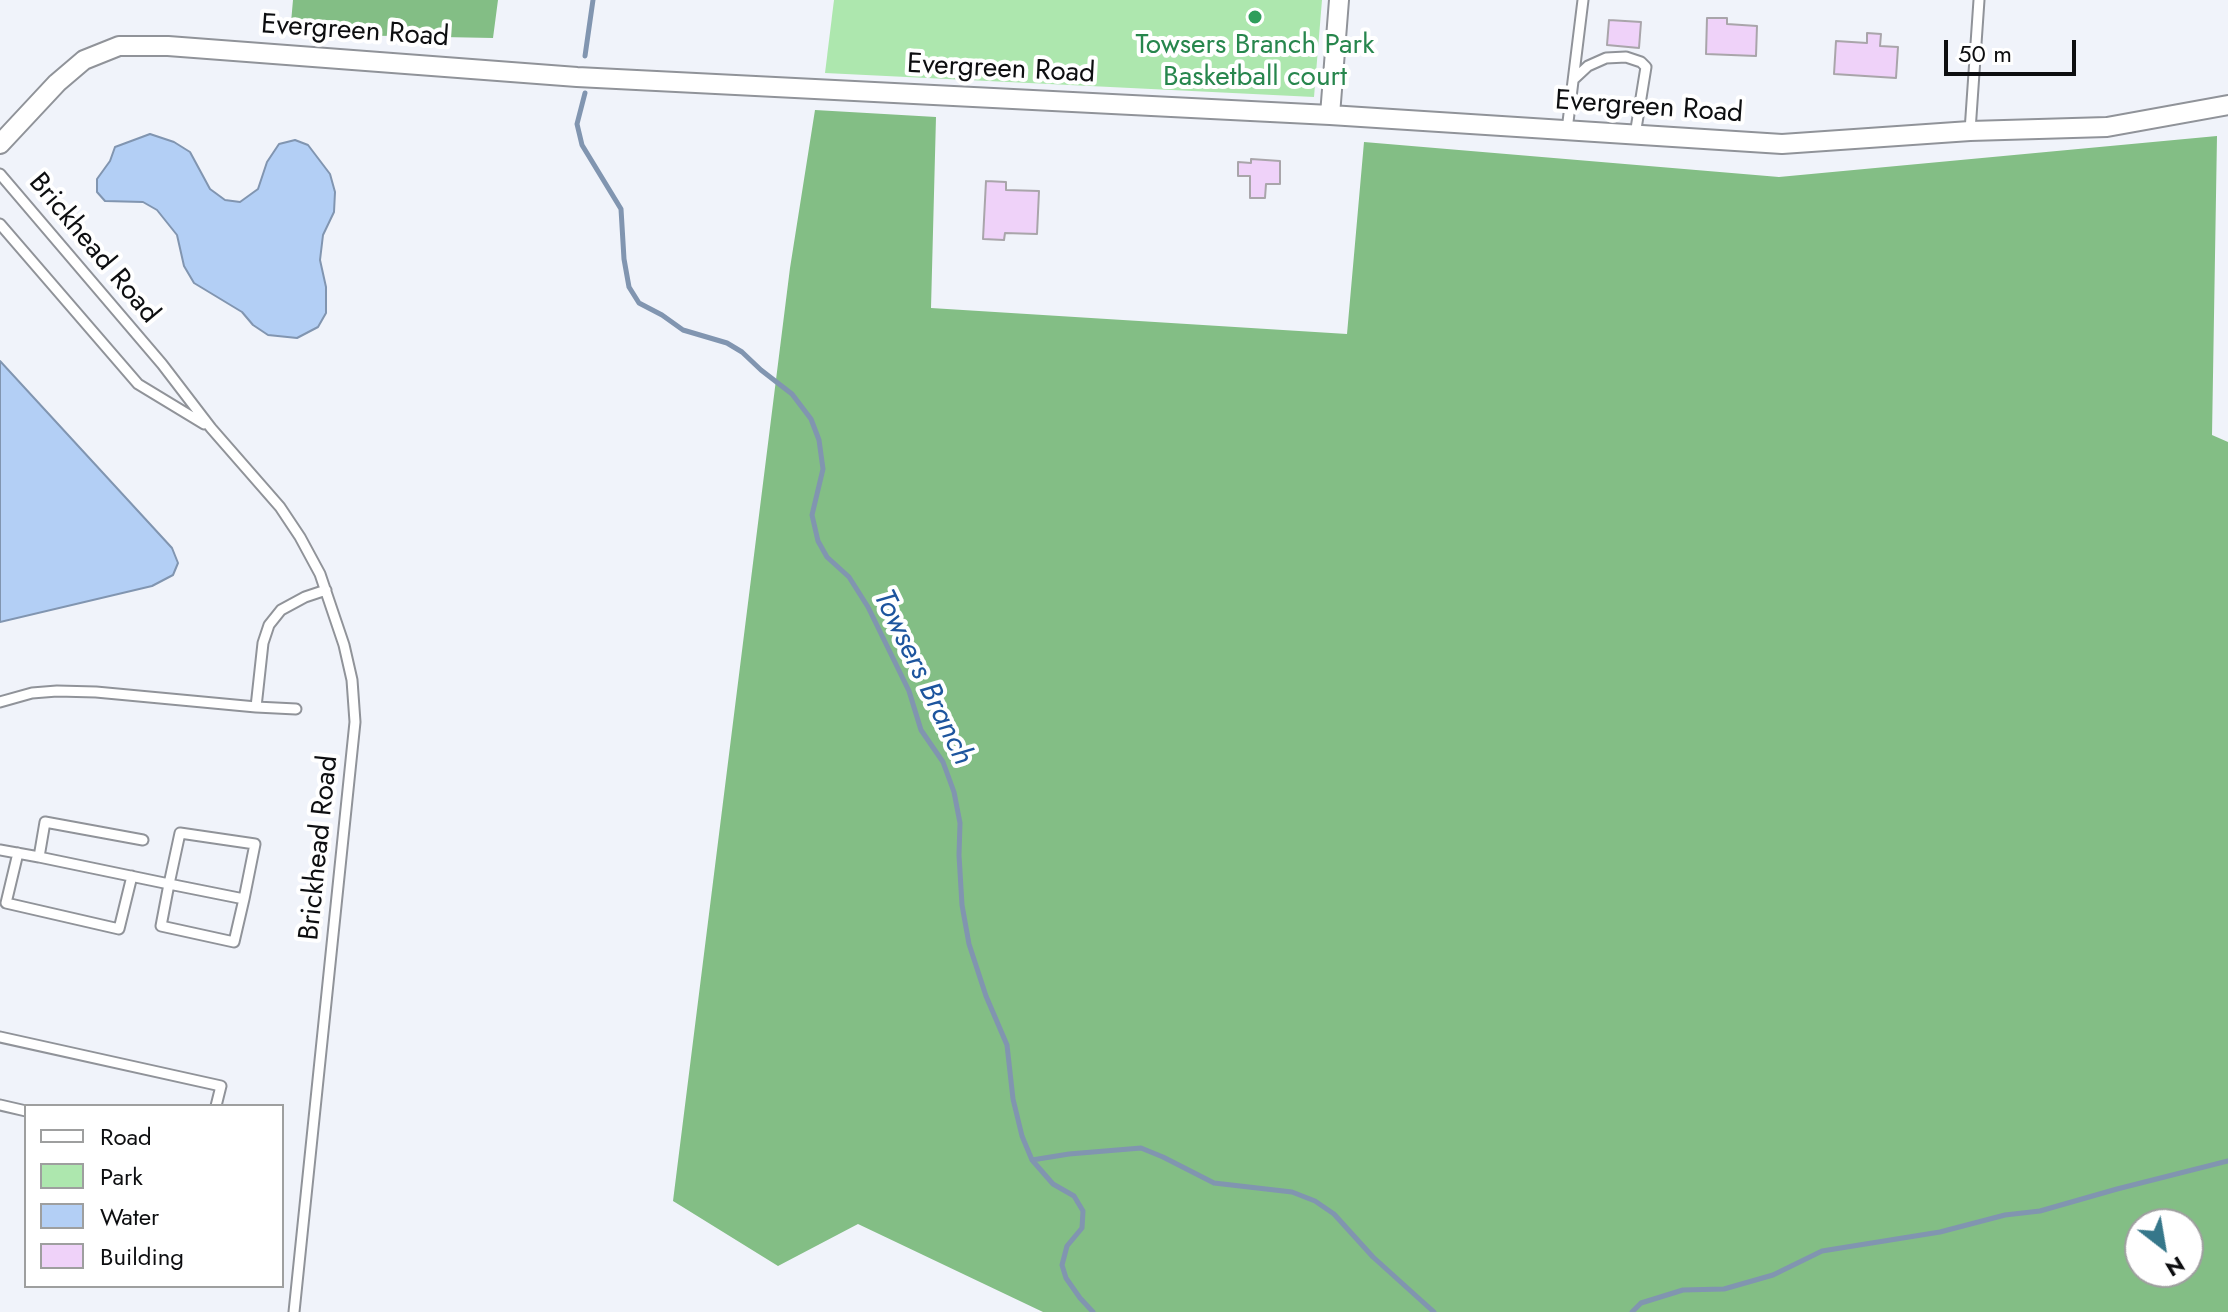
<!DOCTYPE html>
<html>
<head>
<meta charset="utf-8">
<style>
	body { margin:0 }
	#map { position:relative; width:2228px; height:1312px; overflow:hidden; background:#f0f3fa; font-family:Jost,sans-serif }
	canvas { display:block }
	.legend { position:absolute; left:24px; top:1104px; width:260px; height:184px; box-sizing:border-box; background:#fff; border:2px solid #9e9f9f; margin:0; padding:10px 14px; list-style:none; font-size:24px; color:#0d0e10 }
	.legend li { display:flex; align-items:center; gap:16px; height:40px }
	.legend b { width:40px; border:2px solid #9e9f9f }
	.north { position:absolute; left:2124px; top:1208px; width:80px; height:80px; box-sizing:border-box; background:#fff; border:2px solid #9e9f9f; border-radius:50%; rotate:149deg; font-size:22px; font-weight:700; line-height:32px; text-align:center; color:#0d0e10 }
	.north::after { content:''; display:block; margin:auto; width:28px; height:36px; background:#36778a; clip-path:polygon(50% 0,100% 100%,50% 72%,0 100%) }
	.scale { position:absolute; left:1944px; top:40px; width:132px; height:36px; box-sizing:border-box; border:4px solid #0d0e10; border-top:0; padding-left:10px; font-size:24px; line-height:28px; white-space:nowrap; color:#0d0e10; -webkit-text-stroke:6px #fff; paint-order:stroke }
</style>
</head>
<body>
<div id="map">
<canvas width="2228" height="1312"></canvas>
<ul class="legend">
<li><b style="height:10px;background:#fff"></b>Road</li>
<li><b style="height:22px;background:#ade7ae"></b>Park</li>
<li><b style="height:22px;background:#b3cff5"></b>Water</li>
<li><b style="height:22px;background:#efd2f9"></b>Building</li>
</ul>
<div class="north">N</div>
<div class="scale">50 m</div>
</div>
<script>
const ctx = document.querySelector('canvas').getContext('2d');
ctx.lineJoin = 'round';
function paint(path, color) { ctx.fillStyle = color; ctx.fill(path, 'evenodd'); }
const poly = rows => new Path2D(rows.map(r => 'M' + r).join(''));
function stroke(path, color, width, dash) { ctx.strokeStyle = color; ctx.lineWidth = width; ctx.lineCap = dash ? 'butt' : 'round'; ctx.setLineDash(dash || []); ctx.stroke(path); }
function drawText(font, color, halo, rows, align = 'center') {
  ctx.font = font + ' Jost,sans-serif'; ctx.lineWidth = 8; ctx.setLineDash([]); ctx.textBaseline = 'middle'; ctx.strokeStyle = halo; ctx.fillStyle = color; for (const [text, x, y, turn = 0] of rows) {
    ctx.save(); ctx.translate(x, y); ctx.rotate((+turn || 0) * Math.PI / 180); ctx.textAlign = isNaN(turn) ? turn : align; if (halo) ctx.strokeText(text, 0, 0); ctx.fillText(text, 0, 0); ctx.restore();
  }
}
paint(poly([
	[834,0,1322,0,1314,97,825,73]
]), '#ade7ae');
paint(poly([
	[293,0,498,0,493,38,290,34],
	[815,110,936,117,931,308,1347,334,1364,142,1779,177,2217,136,2212,435,2228,442,2228,1312,1043,1312,858,1224,778,1266,673,1201,790,268],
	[2140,1224,2188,1224,2188,1272,2140,1272]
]), '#83be85');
const water = poly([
	[150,134,174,142,190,152,210,189,225,200,240,202,258,189,267,162,279,144,295,140,308,145,330,174,335,192,334,212,323,235,320,260,326,287,326,313,318,327,297,338,268,335,253,325,242,312,194,283,184,266,177,235,157,210,143,202,105,201,97,192,97,179,110,161,115,147,150,134],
	[0,361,172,548,178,563,173,575,152,586,0,622,0,361]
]);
paint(water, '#b3cff5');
stroke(water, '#8195b0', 2);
stroke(poly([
	[585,56,593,0],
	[585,93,577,124,582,145,621,209,624,259,629,287,639,303,662,315,683,330,727,343,742,352,761,370,792,394,811,419,819,440,823,469,812,515,818,541,827,557,849,577,868,607,909,691,921,730,943,762,954,792,960,823,959,855,962,905,969,944,986,996,1007,1045,1013,1099,1022,1136,1032,1160,1053,1184,1074,1196,1083,1211,1082,1228,1067,1246,1062,1265,1066,1278,1080,1298,1093,1312],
	[1032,1160,1069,1154,1141,1148,1163,1157,1214,1183,1292,1192,1315,1201,1334,1214,1373,1257,1434,1312],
	[1632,1312,1641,1303,1683,1290,1724,1289,1773,1275,1822,1251,1940,1232,2005,1215,2040,1211,2117,1189,2228,1161]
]), '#8195b0', 5);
const building = poly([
	[1707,18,1727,18,1727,24,1757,26,1756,56,1706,54,1707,18],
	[1609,20,1641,22,1639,48,1607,45,1609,20],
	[1867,33,1881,34,1880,46,1898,47,1896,78,1834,74,1836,41,1867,43,1867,33],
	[1251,159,1280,161,1280,184,1266,184,1265,198,1250,198,1250,176,1238,176,1238,162,1251,163,1251,159],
	[986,181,1006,182,1006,190,1039,191,1037,234,1005,233,1004,240,983,239,986,181]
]);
paint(building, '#efd2f9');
stroke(building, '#a9a5aa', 2);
const lane = poly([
	[1574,79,1588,66,1606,58,1626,57,1641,62,1646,67,1635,135],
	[1567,130,1583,0],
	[1970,131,1979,0],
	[0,174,162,364,211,428,280,507,300,537,320,574,344,645,352,680,355,722,294,1312],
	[0,224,138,384,204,424],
	[0,702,32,693,57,691,96,692,256,707,263,643,269,625,281,610,305,597,326,590],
	[256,707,296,709],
	[0,850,39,857,169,884,244,899,234,942,161,926,169,884,180,833,255,844,244,899],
	[18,853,6,903,119,929,132,876],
	[39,857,45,822,143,840],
	[0,1037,221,1086,216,1106],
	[0,1105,26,1111]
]);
const street = poly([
	[1330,115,1339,0],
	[0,144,57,83,84,60,119,46,168,46,577,77,1330,115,1782,144,1970,131,2107,127,2228,105]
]);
stroke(lane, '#909399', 13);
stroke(street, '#909399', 22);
stroke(lane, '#fff', 9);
stroke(street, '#fff', 18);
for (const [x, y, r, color] of [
	[1255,17,8,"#2e9e5b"]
]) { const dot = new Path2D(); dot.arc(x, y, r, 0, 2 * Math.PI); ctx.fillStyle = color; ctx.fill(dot); stroke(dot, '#fff', 3); }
drawText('28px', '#0d0e10', '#fff', [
	["Evergreen Road",355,32,4],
	["Evergreen Road",1001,70,3],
	["Evergreen Road",1649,108,4],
	["Brickhead Road",93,249,50],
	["Brickhead Road",320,848,-84]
]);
drawText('28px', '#27864d', '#fff', [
	["Towsers Branch Park",1255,46],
	["Basketball court",1255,78]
]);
drawText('italic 30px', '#1d559e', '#fff', [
	["Towsers Branch",922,678,64]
]);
</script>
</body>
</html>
